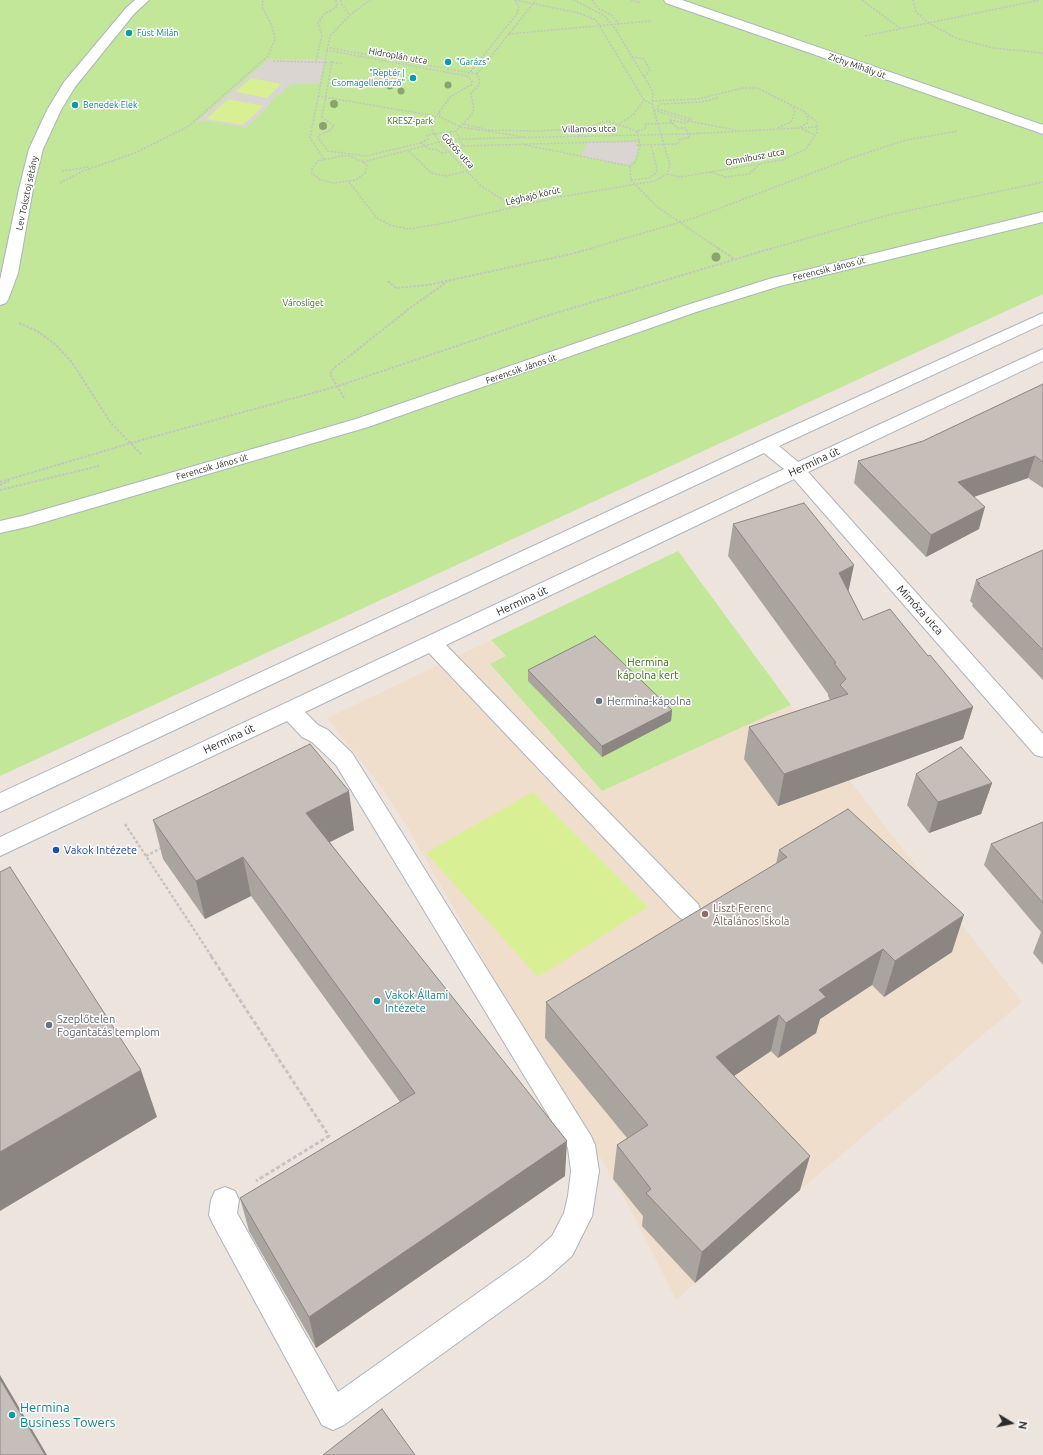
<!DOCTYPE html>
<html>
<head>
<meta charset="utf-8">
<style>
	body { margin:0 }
	#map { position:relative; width:1043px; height:1455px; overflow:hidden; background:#eee4de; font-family:Ubuntu,sans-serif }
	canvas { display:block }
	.north { position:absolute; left:991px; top:1403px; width:40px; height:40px; -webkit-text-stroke:3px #fff; paint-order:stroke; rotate:100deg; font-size:11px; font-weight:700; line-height:16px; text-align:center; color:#2c2c2c }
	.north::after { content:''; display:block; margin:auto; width:14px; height:18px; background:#2c2c2c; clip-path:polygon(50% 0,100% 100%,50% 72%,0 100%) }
</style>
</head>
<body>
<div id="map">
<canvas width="1043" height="1455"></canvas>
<div class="north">N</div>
</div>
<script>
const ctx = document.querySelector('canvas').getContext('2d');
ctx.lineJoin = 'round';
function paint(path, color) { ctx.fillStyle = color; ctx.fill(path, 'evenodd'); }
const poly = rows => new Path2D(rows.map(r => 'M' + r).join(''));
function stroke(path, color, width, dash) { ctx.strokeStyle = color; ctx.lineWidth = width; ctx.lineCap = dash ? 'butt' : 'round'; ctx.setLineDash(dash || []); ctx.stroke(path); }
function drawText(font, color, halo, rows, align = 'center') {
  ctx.font = font + ' Ubuntu,sans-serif'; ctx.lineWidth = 3; ctx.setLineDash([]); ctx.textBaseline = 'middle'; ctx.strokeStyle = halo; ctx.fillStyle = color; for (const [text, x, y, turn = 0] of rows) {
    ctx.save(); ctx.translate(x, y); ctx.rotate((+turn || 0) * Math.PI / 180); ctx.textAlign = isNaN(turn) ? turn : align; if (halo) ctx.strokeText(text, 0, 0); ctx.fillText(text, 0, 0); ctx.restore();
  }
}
paint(poly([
	[491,640,506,656,490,665,602,791,791,705,1022,1002,800,1190,676,1300,633,1214,586,1133,525,1033,406,825,380,785,327,718]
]), '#f0decd');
paint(poly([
	[0,0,1043,0,1043,294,0,776],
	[678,551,791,705,602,791,490,664,506,656,491,640]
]), '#c2e798');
paint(poly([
	[251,78,283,84,267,98,235,92],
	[228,99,265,106,243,126,206,119],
	[533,792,648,907,538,977,426,853]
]), '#d9ef93');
paint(poly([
	[269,59,325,59,320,84,291,84,280,95,276,95,266,109,246,128,207,121,196,122],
	[251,78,282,84,267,98,235,92],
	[228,99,264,106,243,125,206,119],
	[636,141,638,153,630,166,581,156,587,142]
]), '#dad5d1');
const minor = poly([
	[135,0,149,0,134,14,75,87,61,110,43,149,33,189,18,273,8,300,6,303,0,305,0,280,19,189,29,149,47,110,64,82,126,8,135,0],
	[664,0,682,0,1043,125,1043,134,666,3,664,0],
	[1043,212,1043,222,780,286,699,311,368,427,31,526,0,533,0,521,22,516,356,419,687,305,769,279,1043,212],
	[1043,313,1043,324,779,446,798,462,1043,349,1043,361,808,472,1043,734,1043,757,1035,755,794,479,446,645,698,904,701,911,698,918,689,921,680,918,429,653,305,712,318,725,328,730,352,753,591,1136,595,1145,599,1171,592,1216,572,1256,547,1278,344,1425,333,1430,322,1425,213,1224,209,1215,211,1200,215,1191,225,1187,235,1191,239,1200,237,1213,338,1392,527,1258,552,1236,564,1213,568,1196,571,1171,568,1148,336,765,312,742,302,737,287,721,0,856,0,837,784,469,764,453,0,812,0,793,760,441,1043,313]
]);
stroke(minor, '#aeb4bc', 2);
stroke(poly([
	[341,0,342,5,350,15],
	[515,0,579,13,596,20,644,100,652,104],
	[515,0,519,7,516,15,467,76,472,81,471,85,450,97,432,122,432,129,439,142,481,186,515,207],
	[592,0,599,9,611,15,619,24],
	[631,0,641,3],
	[862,0,901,29],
	[913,0,916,12,930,24,956,38,993,48,1043,53],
	[509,34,651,21],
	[865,36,1040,0],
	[330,48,477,74],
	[326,50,467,76],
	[632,57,644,59,650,70,644,77],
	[273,61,342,63],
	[316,61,322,35,318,23,324,14,337,7,336,0],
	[332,61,322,117,334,126,329,131,319,135,318,138,328,151,366,156,421,143,429,149,438,150,441,153,459,150,463,146,456,131,472,114,474,109,471,93,479,85,480,81,477,74,536,0],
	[318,96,436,116],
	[652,101,698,99,743,88,757,88,803,111,817,122,817,132,806,149,782,160,680,177,667,174],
	[654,110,688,121,736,130],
	[439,112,440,117,461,127,525,137],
	[672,123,670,120,686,123,691,119,658,109,658,106,661,104,701,102,718,98],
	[672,123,677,128,686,128,689,138,680,139,678,144,640,145,637,131,645,129,646,124,672,123],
	[464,124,489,130,534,131,581,129,607,121,637,131],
	[800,127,807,123,808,119,805,113],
	[778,128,791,122,795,112,793,107],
	[802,129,815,135],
	[578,135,617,125,633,115,644,100],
	[421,143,428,139,427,135,456,131],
	[525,145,630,166],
	[637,145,640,145],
	[640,145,636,161,630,166,631,180,656,206,719,249],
	[463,146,640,141],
	[409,151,431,173,446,176,467,171],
	[341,156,350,156,363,162,367,165,365,173,356,180,333,183,319,179,312,173,312,169,318,161,341,156],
	[324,159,310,138,330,36,350,15,370,0],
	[363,162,439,142,460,139,688,134,817,127],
	[62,171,89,167],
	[711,172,726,177,749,174,760,164],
	[631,180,649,178,656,173,657,169,651,145],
	[349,182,377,218,390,225,408,229,440,224,554,198,655,181,667,174,670,165,652,104,653,92,616,30,605,16,574,0],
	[60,183,83,171,135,153,189,126,268,56,275,39,272,26,262,7,263,0],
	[589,249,694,218,854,157,906,140,958,131],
	[770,249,888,215,1043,182]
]), '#c4c4c4', 1.5, [2, 1.5]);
stroke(poly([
	[718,248,734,259],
	[388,281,396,288,428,285,571,254,593,248],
	[19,323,37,331,56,345,71,361,111,423,142,455],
	[344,398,330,374,333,369,410,308,447,282],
	[0,482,131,443,338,386,546,316,773,248],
	[0,485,9,481],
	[0,490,99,466]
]), '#c4c4c4', 2, [2.5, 1.5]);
stroke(poly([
	[125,824,212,957],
	[146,856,163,847]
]), '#c4c4c4', 2.5, [3, 2]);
stroke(poly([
	[211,956,329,1136,256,1181]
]), '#c4c4c4', 3, [4, 2.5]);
paint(minor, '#fff');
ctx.fillStyle = '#8aa371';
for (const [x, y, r] of [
	[378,72,3.5],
	[448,85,3.5],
	[390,86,3.5],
	[401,91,3.5],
	[334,104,4],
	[323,126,4],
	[716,257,4.5]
]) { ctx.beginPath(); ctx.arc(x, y, r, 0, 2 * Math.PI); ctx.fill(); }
paint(poly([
	[1043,384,1043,488,1028,478,974,497,979,529,926,557,854,483,858,461,923,441],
	[733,524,849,592,863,620,928,656,973,707,963,739,778,806,744,759,749,727,830,700,828,696,828,694,728,556],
	[1043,550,1043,680,972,606,973,604,970,601,976,580],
	[528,670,672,710,671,721,602,757,528,681],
	[916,774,992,783,981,814,929,833,907,805],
	[153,820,354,830,330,842,565,1176,316,1348,249,1231,240,1198,400,1102,251,896,205,919,163,859],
	[1043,822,1043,965,1033,953,1041,932,984,865,991,844],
	[779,850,952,952,884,997,872,985,820,1019,816,1033,778,1058,771,1051,734,1076,800,1190,695,1283,642,1226,643,1216,613,1179,617,1145,627,1138,545,1038,546,1002,776,864]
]), '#aaa49f');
paint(poly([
	[1035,456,1028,478,953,504,958,482],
	[985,507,979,529,926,557,931,535],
	[854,565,847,598,839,573],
	[973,707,963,739,778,806,784,774],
	[672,710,671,721,602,757,602,746],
	[992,783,981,814,929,833,938,802],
	[349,791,354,830,312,851,306,813],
	[243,857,251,896,205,919,196,881],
	[964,915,952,952,884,997,895,961],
	[883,949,872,985,820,1019,816,1033,778,1058,786,1023,819,990],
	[779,1015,771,1051,710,1092,716,1057],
	[141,1070,157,1117,0,1211,0,1152],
	[567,1141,565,1176,316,1348,309,1317],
	[810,1156,800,1190,695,1283,702,1252],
	[0,1375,47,1455,45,1455,0,1379]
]), '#8b8682');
const building = poly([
	[1043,384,1043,462,1035,456,958,482,985,507,931,535,858,461,923,441,1043,384],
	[804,503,854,565,839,573,863,620,890,609,928,656,930,655,973,707,784,774,749,727,848,694,840,685,846,679,834,663,836,663,733,524,804,503],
	[1043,550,1043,650,978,584,980,584,976,580,1043,550],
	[595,636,672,710,602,746,528,670,595,636],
	[310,744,349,791,306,813,567,1141,309,1317,240,1198,415,1093,243,857,196,881,153,820,310,744],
	[961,747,992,783,938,802,916,774,961,747],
	[848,809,964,915,895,961,883,949,819,990,826,997,786,1023,779,1015,716,1057,810,1156,702,1252,646,1193,651,1189,617,1145,648,1125,546,1002,787,857,779,850,848,809],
	[1043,822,1043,903,991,844,1043,822],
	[10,867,141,1070,0,1152,0,872,10,867],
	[0,1379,45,1455,0,1455,0,1379],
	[382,1409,415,1455,323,1455,382,1409]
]);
paint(building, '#c6bfb9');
stroke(building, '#8b8682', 1);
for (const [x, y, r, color] of [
	[129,33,4,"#0f9aa8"],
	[448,62,4,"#0f9aa8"],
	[413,78,4,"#0f9aa8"],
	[75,105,4,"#0f9aa8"],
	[599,701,4,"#6b7280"],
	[56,850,4,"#1a4fb4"],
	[705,914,4,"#8d6e63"],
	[377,1001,4,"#0f9aa8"],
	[49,1025,4,"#6b7280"],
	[12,1415,4,"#0f9aa8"]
]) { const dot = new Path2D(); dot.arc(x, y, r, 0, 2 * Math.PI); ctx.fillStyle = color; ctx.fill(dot); stroke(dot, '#fff', 1.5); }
drawText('9px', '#0d838f', '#fff', [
	["Füst Milán",137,33],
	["\"Garázs\"",456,62],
	["\"Reptér |",405,73,"right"],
	["Csomagellenőrző\"",405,83,"right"],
	["Benedek Elek",83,105]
], 'left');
drawText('9px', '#2c2c2c', '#fff', [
	["Hidroplán utca",398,56,10],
	["Zichy Mihály út",857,66,19],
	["Villamos utca",589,129,-1],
	["Gőzös utca",458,151,48],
	["Omnibusz utca",755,157,-11],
	["Lev Tolsztoj sétány",27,193,-78],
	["Léghajó körút",533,196,-13],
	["Ferencsik János út",829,269,-14],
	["Ferencsik János út",521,369,-19],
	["Ferencsik János út",212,467,-16]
]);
drawText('9px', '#396e17', '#fff', [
	["KRESZ-park",410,121],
	["Városliget",303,303]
]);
drawText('11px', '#2c2c2c', '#fff', [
	["Hermina út",814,462,-25],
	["Hermina út",522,601,-25],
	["Mimóza utca",920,610,48],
	["Hermina út",229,739,-25]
]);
drawText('11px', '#396e17', '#fff', [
	["Hermina",648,662],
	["kápolna kert",648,675]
]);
drawText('11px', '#5b616d', '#fff', [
	["Hermina-kápolna",607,701],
	["Szeplőtelen",57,1019],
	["Fogantatás templom",57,1032]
], 'left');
drawText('11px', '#164399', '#fff', [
	["Vakok Intézete",64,850]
], 'left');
drawText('11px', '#785e54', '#fff', [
	["Liszt Ferenc",713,908],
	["Általános Iskola",713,921]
], 'left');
drawText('11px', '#0d838f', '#fff', [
	["Vakok Állami",385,995],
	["Intézete",385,1008]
], 'left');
drawText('13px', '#0d838f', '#fff', [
	["Hermina",20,1408],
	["Business Towers",20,1423]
], 'left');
</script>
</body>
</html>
